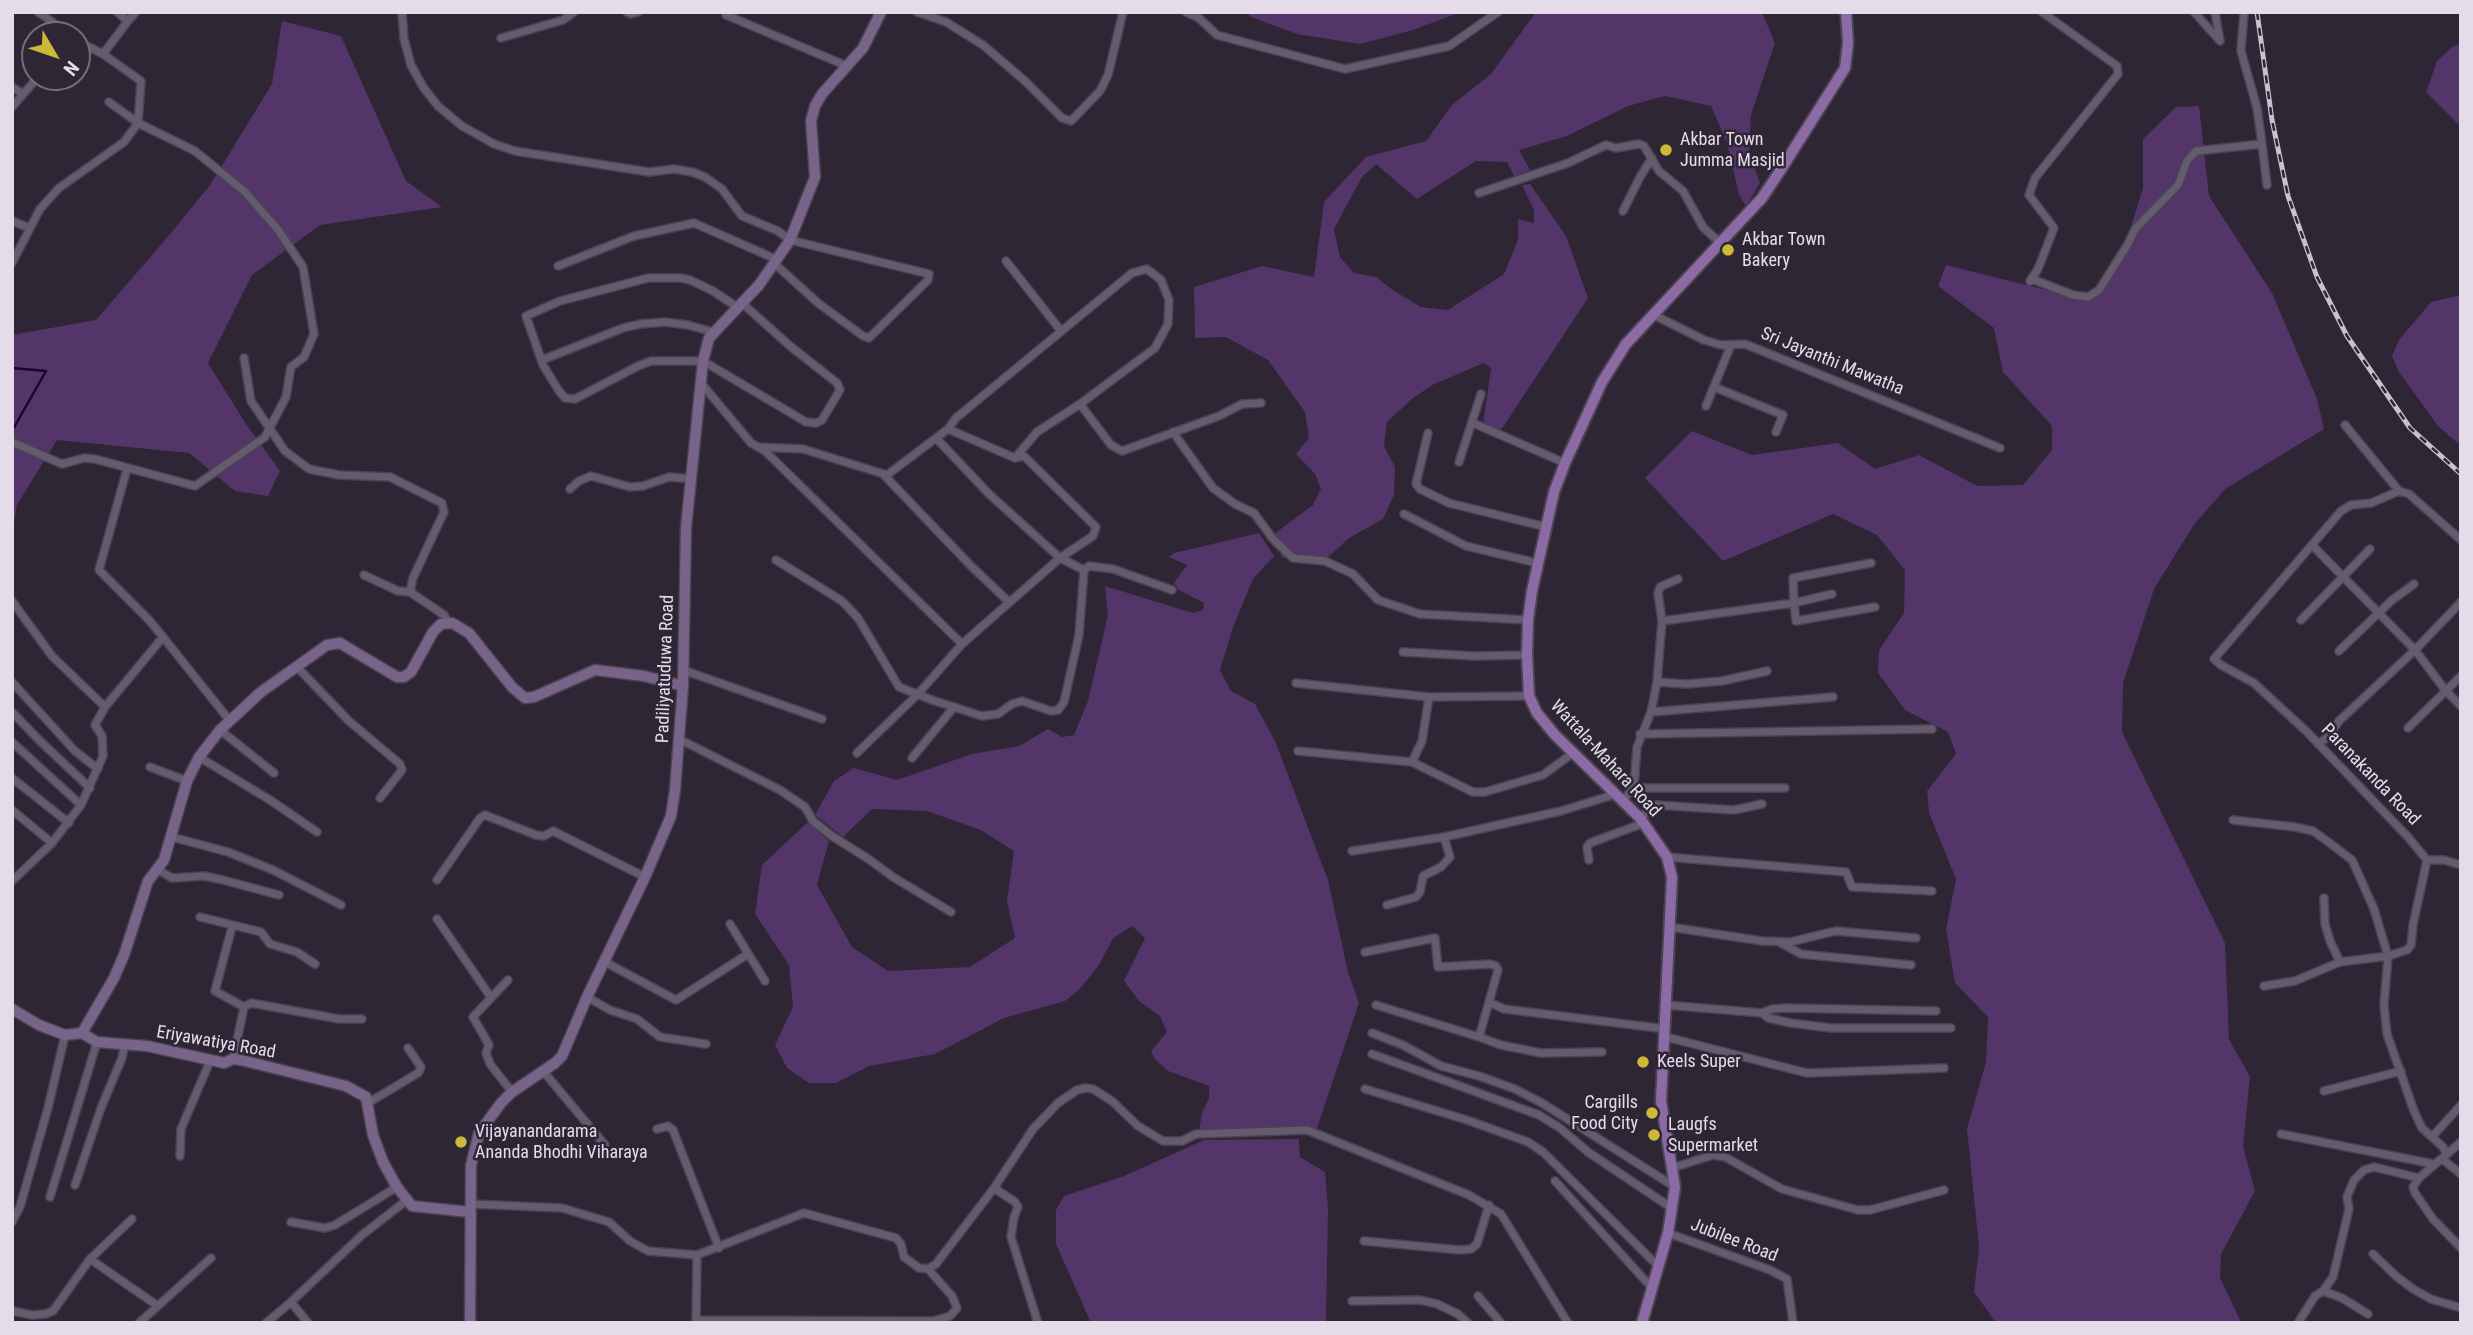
<!DOCTYPE html>
<html>
<head>
<meta charset="utf-8">
<style>
	body { margin:0 }
	#map { position:relative; width:2473px; height:1335px; overflow:hidden; background:#2e2535; font-family:"Roboto Condensed",sans-serif }
	canvas { display:block }
	.frame { position:absolute; inset:0; border:14px solid #e4dde9; pointer-events:none }
	.north { position:absolute; left:21px; top:21px; width:70px; height:70px; box-sizing:border-box; background:#2e2535; border:2px solid #776f7d; border-radius:50%; rotate:129deg; font-size:19px; font-weight:700; line-height:28px; text-align:center; color:#e4dde9 }
	.north::after { content:''; display:block; margin:auto; width:24px; height:32px; background:#cdb938; clip-path:polygon(50% 0,100% 100%,50% 72%,0 100%) }
</style>
</head>
<body>
<div id="map">
<canvas width="2473" height="1335"></canvas>
<div class="frame"></div>
<div class="north">N</div>
</div>
<script>
const ctx = document.querySelector('canvas').getContext('2d');
ctx.lineJoin = 'round';
function paint(path, color) { ctx.fillStyle = color; ctx.fill(path, 'evenodd'); }
const poly = rows => new Path2D(rows.map(r => 'M' + r).join(''));
function stroke(path, color, width, dash) { ctx.strokeStyle = color; ctx.lineWidth = width; ctx.lineCap = dash ? 'butt' : 'round'; ctx.setLineDash(dash || []); ctx.stroke(path); }
function drawText(font, color, halo, rows, align = 'center') {
  ctx.font = font + ' "Roboto Condensed",sans-serif'; ctx.lineWidth = 5; ctx.setLineDash([]); ctx.textBaseline = 'middle'; ctx.strokeStyle = halo; ctx.fillStyle = color; for (const [text, x, y, turn = 0] of rows) {
    ctx.save(); ctx.translate(x, y); ctx.rotate((+turn || 0) * Math.PI / 180); ctx.textAlign = isNaN(turn) ? turn : align; if (halo) ctx.strokeText(text, 0, 0); ctx.fillText(text, 0, 0); ctx.restore();
  }
}
paint(poly([
	[1246,12,1461,12,1413,30,1360,44,1297,34,1251,17],
	[1536,12,1762,12,1775,43,1751,115,1749,153,1760,183,1746,206,1739,195,1727,143,1711,106,1665,96,1628,106,1567,136,1519,150,1530,170,1514,176,1507,162,1476,161,1417,199,1376,164,1362,177,1334,229,1340,257,1354,273,1376,277,1394,291,1421,307,1448,310,1504,274,1518,240,1518,219,1534,223,1534,210,1522,185,1530,184,1566,236,1588,298,1501,430,1483,425,1491,368,1484,363,1434,384,1413,398,1387,422,1384,446,1395,467,1394,495,1383,519,1349,538,1326,559,1283,558,1270,537,1313,505,1321,489,1315,474,1296,454,1309,438,1305,412,1268,360,1226,337,1195,338,1194,287,1262,266,1314,277,1324,202,1366,157,1426,141,1452,105,1491,74],
	[282,21,341,36,406,181,442,207,320,225,252,275,208,363,246,424,280,471,268,496,235,491,189,453,57,440,17,505,12,537,12,335,96,320,171,233,210,185,272,84],
	[2461,43,2461,127,2426,92,2437,61,2452,47],
	[2199,106,2209,196,2272,293,2317,399,2324,429,2225,489,2193,526,2154,589,2123,683,2122,732,2225,943,2229,1039,2250,1077,2243,1146,2255,1191,2221,1254,2220,1278,2241,1322,1996,1323,1974,1292,1979,1247,1967,1129,1986,1062,1988,1017,1955,983,1946,929,1956,879,1929,813,1927,791,1956,754,1948,732,1905,710,1878,673,1879,650,1904,613,1905,570,1877,535,1833,514,1723,561,1645,478,1692,431,1752,455,1838,443,1875,469,1919,455,1977,486,2023,485,2052,450,2052,426,2003,372,1994,328,1938,286,1946,265,2078,298,2098,288,2124,249,2143,188,2143,139,2176,107],
	[2461,295,2461,446,2438,426,2399,372,2392,356,2399,340,2431,302],
	[1259,533,1274,556,1253,579,1233,627,1220,670,1231,691,1255,704,1275,741,1328,880,1348,972,1359,1003,1317,1128,1199,1131,1202,1113,1209,1098,1209,1086,1168,1071,1155,1059,1151,1051,1167,1032,1160,1016,1139,1001,1124,981,1145,938,1132,926,1113,938,1099,965,1079,990,1065,1001,1004,1018,935,1054,869,1066,836,1083,809,1083,787,1068,775,1045,793,1007,789,965,755,914,762,865,808,822,829,841,817,885,852,947,888,971,970,967,1015,938,1007,901,1014,851,981,830,927,811,872,809,843,837,815,815,834,781,854,768,897,780,972,754,1019,746,1048,729,1062,737,1074,735,1088,701,1108,615,1105,586,1193,613,1203,610,1204,603,1179,590,1174,583,1187,565,1169,557,1174,553],
	[1299,1139,1300,1157,1325,1172,1328,1208,1326,1323,1091,1323,1056,1244,1056,1210,1064,1196,1124,1176,1204,1140]
]), '#543569');
stroke(poly([
	[12,368,46,371,12,431]
]), '#200231', 2.5);
const street = poly([
	[38,12,71,35],
	[117,12,128,21,136,12],
	[402,12,404,39,411,65,423,87,438,106,462,126,494,144,515,151,649,172,674,169,692,172,705,177,722,189,742,216,778,231,790,240,929,274,928,280,869,338,863,336,818,303,775,264],
	[627,12,631,14,638,12],
	[917,12,946,22,983,45,1025,81,1062,118,1071,121,1100,91,1108,75,1123,12],
	[1186,12,1199,18,1217,35,1345,69,1449,46,1498,12],
	[2194,12,2220,41,2215,12],
	[2244,12,2241,51,2257,108,2262,144],
	[726,15,847,66],
	[501,38,563,20,574,12],
	[103,54,128,21],
	[12,87,23,94],
	[12,107,38,77],
	[1479,193,1568,163,1606,145,1616,148,1639,144,1644,146,1659,171,1683,191,1703,227,1720,243],
	[1623,211,1640,177,1652,158],
	[12,221,30,228],
	[1006,261,1061,331],
	[12,263,40,209,59,188,124,142,138,123,141,81,103,54,77,41],
	[558,266,634,236,694,223,778,260],
	[2032,279,2073,295,2088,297,2099,290,2128,244,2135,229,2178,185,2187,161,2196,151,2262,144,2267,185],
	[2030,281,2038,269,2054,228,2029,195,2035,178,2118,74,2117,66,2042,12],
	[737,307,713,291,690,280,681,278,648,278,560,301,526,316,543,365,559,391,565,398,575,399,638,366,651,361,703,361,806,422,816,423,822,420,840,390,837,383,790,346,742,303],
	[1652,314,1704,340,1721,345,1745,344,2000,448],
	[244,358,251,401,285,451,309,469,339,475,390,477,442,503,444,512,413,578,410,592,444,615,448,623],
	[542,360,623,328,640,324,665,322,688,325,713,332],
	[701,383,751,443,765,451,962,644],
	[1714,387,1783,415,1776,432],
	[1080,404,1111,445,1122,451,1219,416,1242,404,1261,403],
	[1706,406,1731,345],
	[1473,423,1565,463],
	[2345,425,2399,491],
	[948,429,956,418,1132,273,1147,269,1161,280,1169,300,1168,324,1155,348,1080,404,1037,432,1015,458],
	[1173,432,1213,488,1235,504,1254,513,1273,539,1293,558,1325,561,1353,574,1378,600,1420,614,1528,620],
	[1428,433,1416,484,1420,489,1449,503,1546,527],
	[936,438,989,494,1060,558,1084,570,1089,566,1113,569,1172,590],
	[12,442,62,464,84,458,95,459,195,486,265,437,286,397,291,367,304,357,314,334,303,267,279,231,245,192,195,151,138,123,109,102],
	[759,447,803,449,887,475,948,429,1015,458,1024,456,1096,527,1093,536,1060,558,962,644,918,694,857,753],
	[1459,462,1481,394],
	[884,475,971,566,1009,602],
	[570,489,579,481,591,476,630,487,643,486,669,477,692,479],
	[1404,514,1466,546,1537,563],
	[2312,545,2415,650,2446,691,2461,706],
	[776,560,842,601,858,618,899,687,932,700,982,716,998,714,1012,704,1022,701,1051,711,1058,710,1064,702,1079,635,1084,570],
	[1871,563,1793,578,1794,603,1796,621,1875,607],
	[364,575,398,591,410,592],
	[12,601,52,656,105,707],
	[2301,620,2370,549],
	[1662,621,1794,603,1832,594],
	[163,637,230,721],
	[2339,651,2391,601,2414,584],
	[1403,652,1475,656,1527,655],
	[296,666,349,721,400,764,402,770,380,798],
	[683,670,822,719],
	[12,682,75,751,98,769],
	[1657,682,1687,684,1722,681,1767,671],
	[1296,683,1429,697,1529,696],
	[12,712,40,741,90,788],
	[1651,712,1833,697],
	[2408,728,2461,676],
	[220,730,274,773],
	[1640,734,1932,729],
	[679,739,780,790,805,807,813,821,832,836,870,860,893,877,951,912],
	[12,742,81,805],
	[2318,744,2329,736,2339,721,2415,650,2461,602],
	[1298,751,1412,762,1473,792,1485,792,1543,775,1573,753],
	[199,757,270,800,317,832],
	[912,758,954,707],
	[1412,762,1422,741,1429,697],
	[150,767,187,781],
	[12,778,69,823],
	[1634,786,1646,788,1785,788],
	[1623,801,1634,786,1637,747,1651,712,1657,682,1662,621,1658,593,1660,587,1678,579],
	[12,810,52,843],
	[1640,818,1656,805,1734,810,1762,804],
	[2233,820,2295,827,2313,831,2327,841,2352,860,2374,909,2388,956,2407,950,2411,945,2413,925,2427,860,2408,837,2306,731,2254,683,2221,665,2214,659,2341,511,2351,505,2371,503,2399,491,2409,494,2461,540],
	[172,837,228,852,273,870,341,905],
	[1352,851,1444,837,1561,811,1616,794],
	[1667,857,1846,872,1852,887,1932,891],
	[1589,860,1587,847,1590,843,1644,823],
	[2427,860,2444,860,2461,865],
	[157,869,172,878,204,876,219,879,279,895],
	[437,880,480,818,485,815,536,835,544,836,553,831,645,877],
	[12,881,52,843,81,805,103,756,102,736,95,725,105,707,163,637,149,620,99,570,127,469],
	[2324,898,2325,924,2330,941,2340,962],
	[1387,905,1416,897,1420,892,1423,876,1441,867,1450,857,1444,837],
	[200,917,261,932,270,944,297,952,315,964],
	[437,919,490,996],
	[730,924,765,981],
	[232,927,215,991,244,1007,233,1059],
	[1670,927,1762,941,1790,942,1836,931,1916,938],
	[1779,942,1801,954,1911,965],
	[1365,952,1435,938,1438,967,1490,964,1496,966,1498,970,1489,1002],
	[605,962,676,1000,748,954],
	[508,980,473,1017,489,1045,486,1053,490,1064,512,1092],
	[2264,986,2295,981,2340,962,2388,956,2384,1005,2387,1034,2414,1111,2422,1128,2443,1147,2446,1153],
	[587,997,610,1010,637,1019,660,1037,706,1044],
	[1376,1005,1479,1037,1489,1002,1504,1009,1666,1029],
	[1666,1005,1762,1013,1772,1009,1787,1008,1936,1011],
	[244,1007,251,1003,339,1019,362,1019],
	[1762,1013,1768,1018,1791,1023,1831,1028,1951,1028],
	[1372,1033,1403,1045,1441,1066,1479,1076,1515,1089,1542,1103,1675,1187],
	[1479,1037,1501,1045,1541,1053,1602,1052],
	[1666,1037,1807,1073,1944,1068],
	[1372,1054,1539,1115,1560,1128,1588,1152,1673,1209],
	[543,1071,605,1145],
	[1365,1089,1467,1120,1528,1142,1543,1152,1658,1266],
	[2324,1091,2401,1071],
	[368,1103,418,1073,421,1067,408,1048],
	[657,1129,668,1126,673,1130,719,1248],
	[2281,1134,2434,1164],
	[2432,1137,2461,1105],
	[180,1156,181,1129,210,1061],
	[2442,1159,2461,1174],
	[1672,1168,1713,1155,1725,1157,1782,1189,1858,1210,1870,1210,1944,1190],
	[2419,1178,2413,1187,2415,1193,2433,1219,2461,1248],
	[1555,1181,1652,1288],
	[75,1185,101,1108,122,1058,125,1044],
	[994,1188,1015,1202,1018,1207,1014,1217,1011,1237,1038,1323],
	[50,1197,97,1042],
	[470,1204,562,1208,609,1222,630,1241,648,1251,697,1255,804,1213,896,1238,901,1244,904,1257,919,1268,928,1269,936,1264,994,1188,1033,1129,1058,1103,1077,1090,1086,1088,1093,1089,1112,1101,1138,1126,1163,1141,1182,1141,1196,1134,1307,1130,1469,1195,1501,1214,1568,1323],
	[12,1222,20,1207,48,1108,65,1035],
	[291,1222,325,1228,335,1225,397,1187],
	[1668,1233,1770,1270,1787,1279,1793,1323],
	[1364,1241,1460,1250,1471,1249,1477,1244,1489,1205],
	[2373,1254,2396,1276,2413,1289,2431,1299,2461,1308],
	[90,1259,158,1306],
	[2323,1291,2342,1298,2368,1314],
	[1478,1296,1501,1323],
	[1352,1301,1420,1300,1437,1304,1458,1314,1468,1323],
	[291,1302,308,1323],
	[12,1311,32,1315,45,1314,53,1311,90,1259,132,1219],
	[696,1320,933,1321,950,1316,957,1308,952,1296,928,1269],
	[139,1323,211,1258],
	[266,1323,291,1302,362,1235,407,1200],
	[696,1323,697,1255],
	[2298,1323,2315,1296,2323,1291,2333,1277,2349,1209,2347,1197,2354,1180,2364,1170,2374,1167,2419,1178,2461,1142]
]);
const secondary = poly([
	[12,1009,39,1025,65,1035,82,1033,97,1042,147,1046,224,1063,233,1059,241,1060,346,1086,366,1097,373,1135,383,1162,397,1187,412,1206,470,1212],
	[82,1033,114,978,124,955,148,881,164,860,187,781,199,757,220,730,261,692,327,645,340,643,397,677,404,677,411,672,433,632,441,624,452,623,469,633,512,687,525,698,534,697,595,670,644,676,683,686],
	[470,1323,471,1165,479,1133,501,1103,512,1092,555,1063,562,1056,587,997,645,877,671,816,675,790,683,686,686,528,703,361,709,338,759,285,790,240,815,177,811,121,815,106,822,94,863,48,881,12]
]);
const primary = poly([
	[1642,1323,1668,1233,1675,1187,1661,1101,1672,877,1667,857,1640,818,1555,735,1537,713,1529,696,1527,655,1528,620,1532,591,1554,492,1565,463,1602,382,1626,344,1762,198,1780,171,1845,68,1848,43,1846,12]
]);
stroke(street, '#4c4352', 10);
stroke(secondary, '#4c4352', 13);
stroke(primary, '#4c4352', 14);
stroke(street, '#655b6e', 7);
stroke(secondary, '#786389', 10);
stroke(primary, '#8c6ba5', 10);
const rail = poly([
	[2257,12,2272,120,2288,196,2317,277,2347,336,2410,428,2461,474]
]);
stroke(rail, '#c8c1ce', 5);
stroke(rail, '#2e2535', 2.5, [8]);
for (const [x, y, r, color] of [
	[1666,150,7,"#cdb938"],
	[1728,250,7,"#cdb938"],
	[1643,1062,7,"#cdb938"],
	[1652,1113,7,"#cdb938"],
	[1654,1135,7,"#cdb938"],
	[461,1142,7,"#cdb938"]
]) { const dot = new Path2D(); dot.arc(x, y, r, 0, 2 * Math.PI); ctx.fillStyle = color; ctx.fill(dot); stroke(dot, '#2e2535', 2.5); }
drawText('18px', '#e4dde9', '#2e2535', [
	["Akbar Town",1680,140],
	["Jumma Masjid",1680,161],
	["Akbar Town",1742,240],
	["Bakery",1742,261],
	["Keels Super",1657,1062],
	["Cargills",1638,1103,"right"],
	["Food City",1638,1124,"right"],
	["Laugfs",1668,1125],
	["Supermarket",1668,1146],
	["Vijayanandarama",475,1132],
	["Ananda Bhodhi Viharaya",475,1153]
], 'left');
drawText('18px', '#e4dde9', '#2e2535', [
	["Sri Jayanthi Mawatha",1832,362,22],
	["Padiliyatuduwa Road",666,669,-88],
	["Wattala-Mahara Road",1605,759,47],
	["Paranakanda Road",2370,775,46],
	["Eriyawatiya Road",216,1043,10],
	["Jubilee Road",1734,1241,21]
]);
</script>
</body>
</html>
